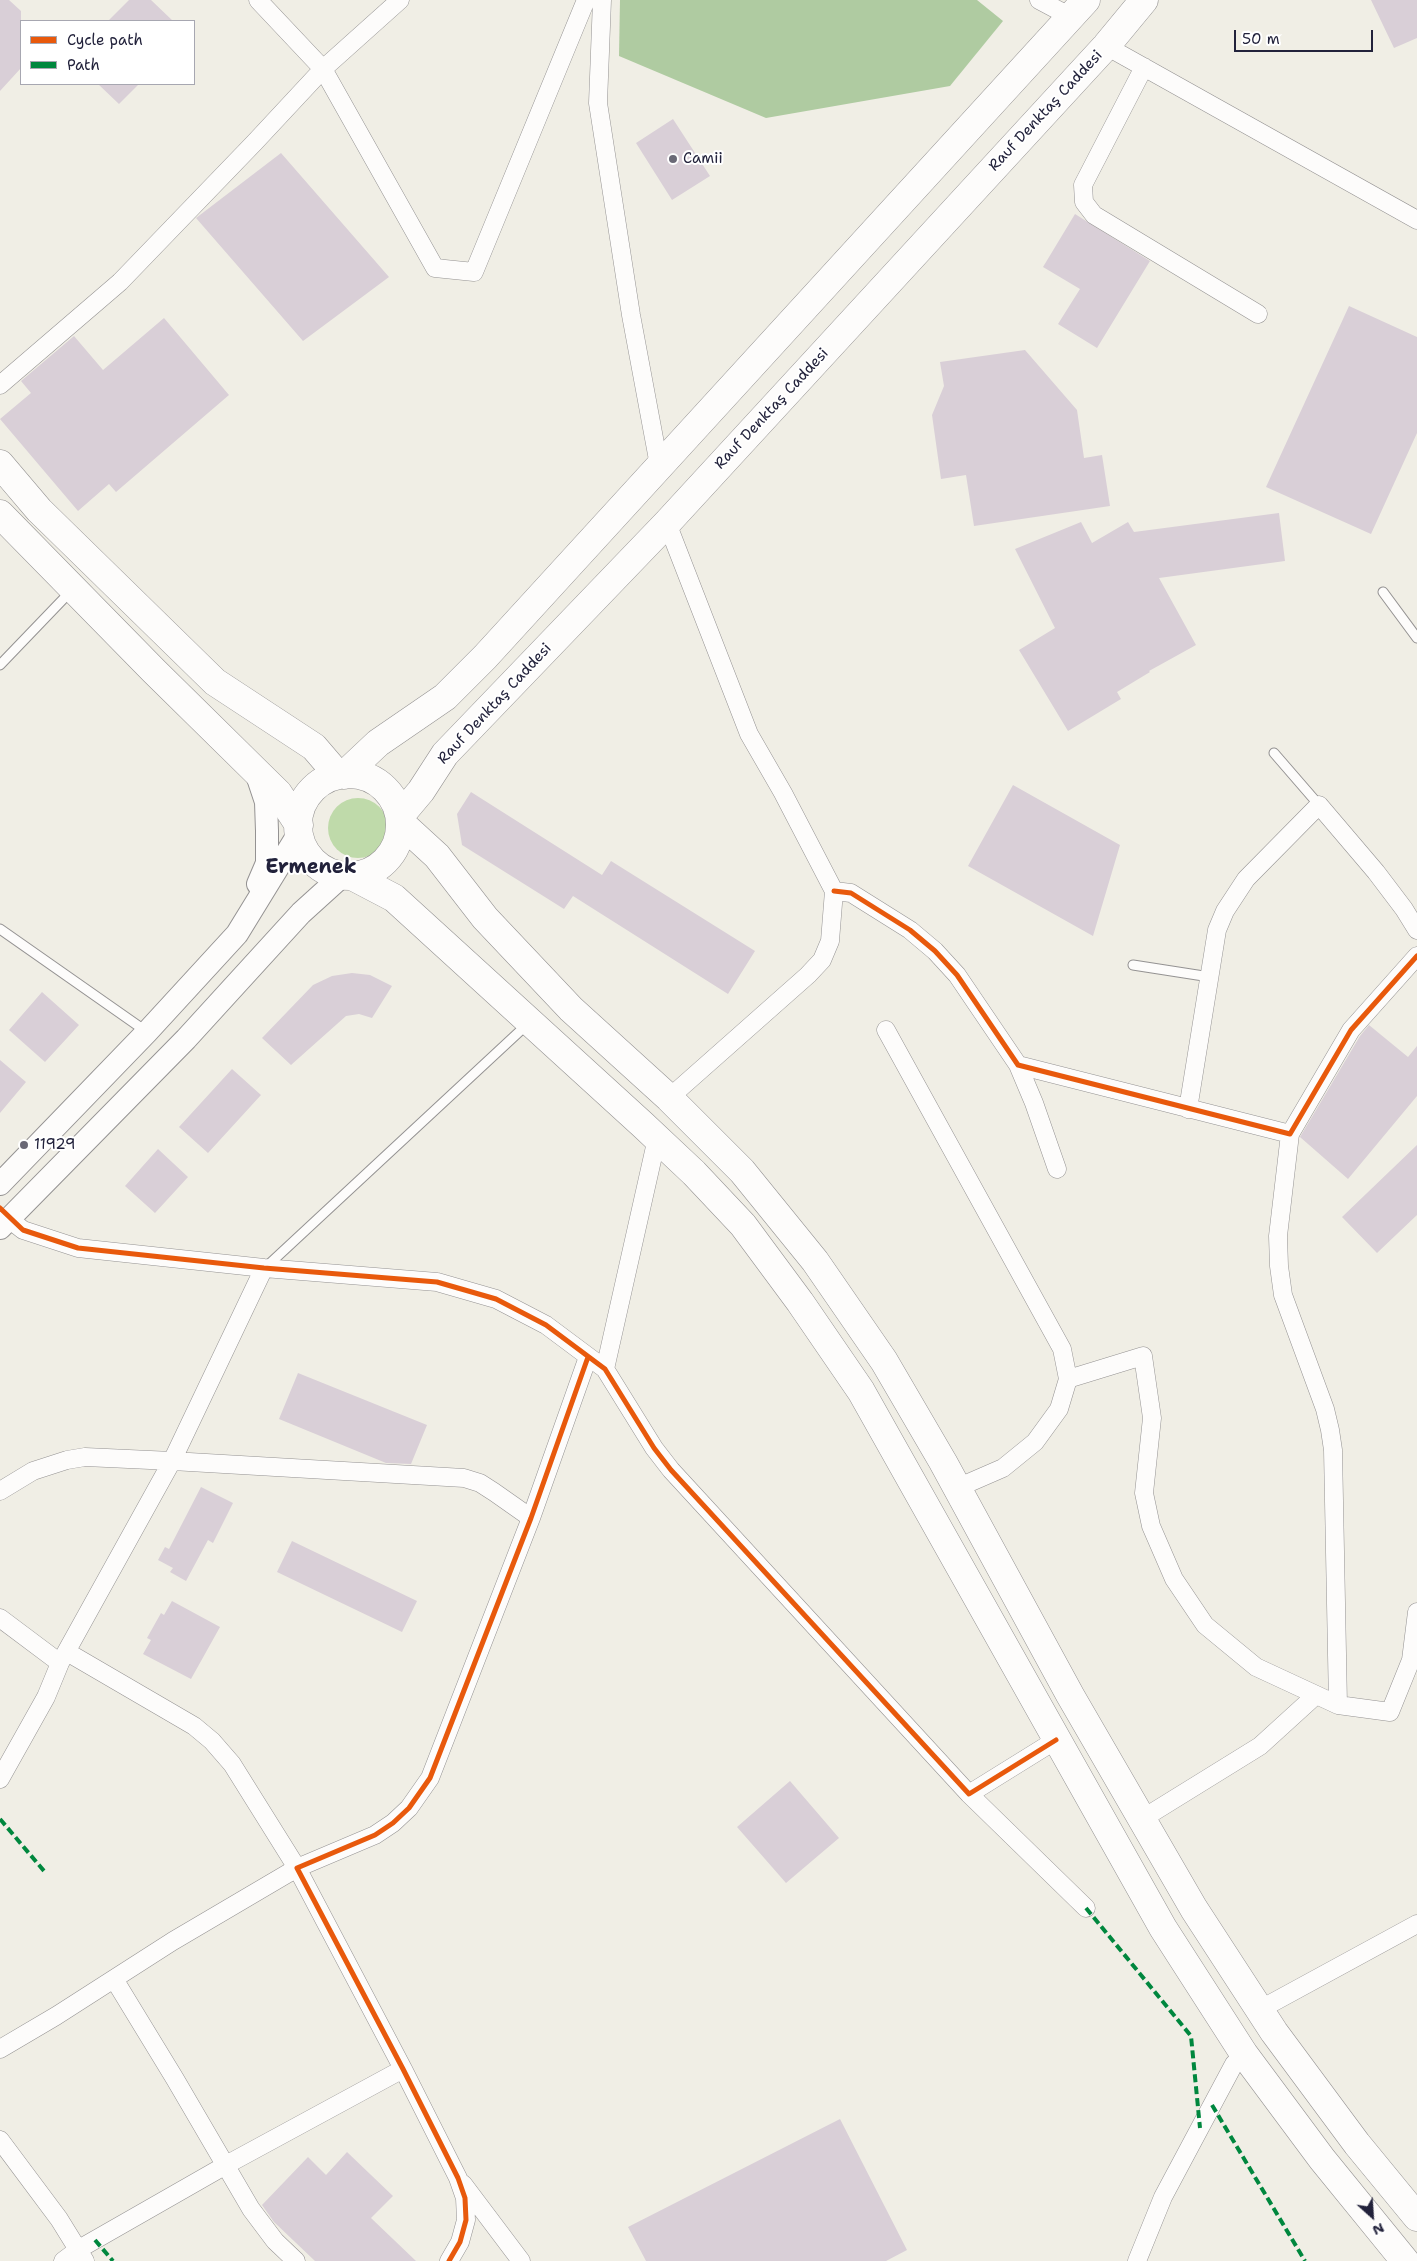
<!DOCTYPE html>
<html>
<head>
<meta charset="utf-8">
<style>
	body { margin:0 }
	#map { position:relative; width:1417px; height:2261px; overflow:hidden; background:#f0eee5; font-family:"Shantell Sans",sans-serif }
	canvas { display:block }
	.legend { position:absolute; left:20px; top:20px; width:175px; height:65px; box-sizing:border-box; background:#fff; border:1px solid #a7a7b1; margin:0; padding:6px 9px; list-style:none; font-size:15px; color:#22223b }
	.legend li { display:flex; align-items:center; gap:10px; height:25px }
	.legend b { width:25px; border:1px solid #a7a7b1 }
	.north { position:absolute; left:1347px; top:2191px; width:50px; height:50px; -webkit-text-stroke:4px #fff; paint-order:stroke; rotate:154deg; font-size:14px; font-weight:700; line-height:20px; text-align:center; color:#22223b }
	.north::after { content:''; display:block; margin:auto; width:18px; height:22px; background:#22223b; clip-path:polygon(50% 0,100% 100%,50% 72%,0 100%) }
	.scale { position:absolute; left:1234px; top:30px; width:139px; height:22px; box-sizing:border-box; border:2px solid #22223b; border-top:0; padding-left:6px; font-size:15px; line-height:18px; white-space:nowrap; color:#22223b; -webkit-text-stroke:4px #fff; paint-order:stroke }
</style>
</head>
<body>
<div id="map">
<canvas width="1417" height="2261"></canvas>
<ul class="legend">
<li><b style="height:6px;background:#e8590c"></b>Cycle path</li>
<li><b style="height:6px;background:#00873e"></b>Path</li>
</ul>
<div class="north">N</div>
<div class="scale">50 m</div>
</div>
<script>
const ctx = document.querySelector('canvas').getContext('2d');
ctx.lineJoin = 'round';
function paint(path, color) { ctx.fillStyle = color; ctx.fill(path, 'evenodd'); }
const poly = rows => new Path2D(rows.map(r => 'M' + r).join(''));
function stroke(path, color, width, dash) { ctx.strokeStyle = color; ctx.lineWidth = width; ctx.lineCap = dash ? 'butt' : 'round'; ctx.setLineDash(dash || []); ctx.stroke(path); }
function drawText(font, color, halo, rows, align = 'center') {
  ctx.font = font + ' "Shantell Sans",sans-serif'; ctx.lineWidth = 4; ctx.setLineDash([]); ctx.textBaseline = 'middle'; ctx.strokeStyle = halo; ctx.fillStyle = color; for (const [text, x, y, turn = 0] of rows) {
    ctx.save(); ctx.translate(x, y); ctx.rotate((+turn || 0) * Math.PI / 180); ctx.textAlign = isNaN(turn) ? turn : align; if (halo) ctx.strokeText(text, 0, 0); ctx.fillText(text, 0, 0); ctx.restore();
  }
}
paint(poly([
	'328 828a30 30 0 1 1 60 0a30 30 0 1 1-60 0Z'
]), '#bfdaaa');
paint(poly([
	[620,0,977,0,1003,21,950,86,766,118,619,56]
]), '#afcba1');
paint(poly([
	[0,0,9,0,21,11,21,68,0,91],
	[129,0,151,0,173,21,108,21],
	[1371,0,1417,0,1417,38,1394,48],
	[98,84,139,84,119,104],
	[673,119,710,176,672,200,636,143],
	[281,153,389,277,303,341,196,218],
	[1075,214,1150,261,1097,348,1058,324,1080,289,1043,267],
	[1349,306,1417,337,1417,433,1371,534,1266,487],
	[164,318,229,395,116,492,109,484,78,511,0,419,31,393,21,381,74,336,103,370],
	[1025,350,1077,410,1084,458,1102,455,1110,506,974,526,966,475,941,479,932,415,944,386,940,362],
	[1279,513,1285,561,1159,578,1196,645,1149,671,1150,672,1117,692,1121,699,1068,731,1019,650,1055,628,1015,549,1081,522,1092,543,1128,522,1134,532],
	[1013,785,1120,845,1093,936,968,866],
	[471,792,602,875,611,861,755,951,728,994,573,896,564,909,462,845,457,814],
	[352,973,370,975,392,986,372,1018,359,1014,346,1016,291,1065,262,1038,313,985,332,976],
	[42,992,79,1025,45,1062,9,1030],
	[1369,1025,1408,1057,1417,1046,1417,1096,1348,1179,1300,1137,1360,1036],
	[0,1060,26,1082,0,1113],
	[232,1069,261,1095,208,1153,179,1127],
	[1417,1145,1417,1215,1377,1253,1342,1217],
	[158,1149,188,1177,155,1213,125,1186],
	[298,1373,427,1425,411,1464,386,1463,279,1419],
	[201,1487,233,1503,213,1543,208,1540,186,1581,170,1572,173,1568,158,1560,165,1547,169,1549],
	[292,1541,417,1601,402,1632,277,1572],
	[172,1601,220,1627,191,1679,143,1654,151,1640,147,1638,161,1613,164,1615],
	[790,1781,839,1838,786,1883,737,1827],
	[840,2119,907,2250,886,2261,646,2261,628,2227],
	[347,2152,393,2196,371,2218,416,2261,315,2261,274,2222,262,2205,308,2157,326,2175]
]), '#d9cfd7');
const service = poly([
	[1383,592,1417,638],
	[0,665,71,591],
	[1274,753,1319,805],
	[0,929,147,1032],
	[1133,965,1210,977],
	[266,1267,520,1031]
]);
const minor = poly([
	[258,0,323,69,435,268,474,272,586,0],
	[602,0,598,103,631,315,659,465],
	[1039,0,1071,17],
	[1106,46,1417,220],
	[1144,67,1083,185,1084,202,1094,215,1258,314],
	[0,385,120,282,255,142,323,69,400,0],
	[667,523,749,734,783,793,834,891,830,941,822,960,808,975,669,1098],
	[834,891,851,893,910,930,935,951,957,975,1018,1065,1290,1134,1351,1030,1417,956],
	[886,1030,1062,1349,1068,1379,1059,1409,1035,1442,1003,1468,957,1488],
	[1018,1065,1034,1103,1057,1169],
	[1188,1109,1217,930,1225,911,1246,879,1319,805,1376,872,1404,909,1417,930],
	[1290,1134,1278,1236,1279,1266,1283,1295,1325,1409,1330,1430,1333,1450,1338,1705],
	[9,1219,23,1230,78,1248,264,1268,437,1282,496,1299,546,1325,605,1369,654,1448,671,1470,969,1794,1056,1740],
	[605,1369,657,1138],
	[1068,1379,1143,1356,1152,1418,1144,1493,1151,1526,1174,1579,1205,1625,1256,1667,1338,1705,1390,1712,1411,1660,1417,1612],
	[0,1491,33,1471,67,1460,85,1457,172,1461,464,1478,480,1483,494,1492,531,1518],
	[0,1618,60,1663,46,1697,0,1779],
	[60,1663,172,1461,264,1268],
	[969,1794,1086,1908],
	[1142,1819,1260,1746,1316,1695],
	[114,1979,175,2079,251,2209,275,2241,296,2261],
	[1259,2010,1417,1924],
	[0,2049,56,2016,173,1941,297,1868,232,1764,212,1741,194,1726,67,1652],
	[0,2140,59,2219,85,2261],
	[463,2184,521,2261],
	[63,2261,79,2249,226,2165,403,2069],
	[449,2261,460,2242,466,2220,465,2198,458,2178,403,2069,297,1868,375,1835,393,1823,409,1808,430,1778,531,1518,588,1357],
	[1137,2261,1163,2197,1234,2064,1244,2054]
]);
const tertiary = poly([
	[256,772,266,802,267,831,267,863,258,884],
	[0,1184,147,1032,237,934,299,833],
	[0,1228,186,1039,301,913,343,875]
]);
const primary = poly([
	[0,464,39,510,215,682,314,747,338,775],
	[0,514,154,671,278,793,299,825],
	'298 825a51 51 0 1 1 102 0a51 51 0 1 1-102 0Z',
	[344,775,378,743,445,697,485,657,1086,0],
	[400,816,421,791,445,754,667,523,1106,46,1144,0],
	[401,823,437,856,485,918,571,1009,669,1098,742,1171,815,1261,884,1361,943,1462,1070,1695,1194,1909,1274,2032,1357,2144,1417,2217],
	[352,876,394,898,643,1125,694,1173,743,1225,800,1302,861,1391,1163,1928,1244,2054,1322,2159,1405,2261]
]);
stroke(service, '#949292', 11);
stroke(minor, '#949292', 19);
stroke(tertiary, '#949292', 24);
stroke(primary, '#949292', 29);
stroke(service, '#fdfcfb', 9);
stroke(minor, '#fdfcfb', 18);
stroke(tertiary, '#fdfcfb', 22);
stroke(primary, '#fdfcfb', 28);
stroke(poly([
	[0,1819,44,1871],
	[1086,1908,1191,2036,1200,2128],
	[1212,2105,1305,2261],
	[95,2240,113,2261]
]), '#00873e', 4, [8, 4]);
stroke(poly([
	[834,891,851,893,910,930,935,951,957,975,1018,1065,1290,1134,1351,1030,1417,956],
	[0,1208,23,1230,78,1248,264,1268,437,1282,496,1299,546,1325,605,1369,654,1448,671,1470,969,1794,1056,1740],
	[449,2261,460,2242,466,2220,465,2198,458,2178,403,2069,297,1868,375,1835,393,1823,409,1808,430,1778,531,1518,588,1357]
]), '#e8590c', 5);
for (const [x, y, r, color] of [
	[673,159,5,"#6a6976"],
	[24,1145,5,"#6a6976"]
]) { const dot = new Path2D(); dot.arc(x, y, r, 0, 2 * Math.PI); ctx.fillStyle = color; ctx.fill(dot); stroke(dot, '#fff', 2); }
drawText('15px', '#22223b', '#fff', [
	["Rauf Denktaş Caddesi",1046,111,-47],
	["Rauf Denktaş Caddesi",772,409,-47],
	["Rauf Denktaş Caddesi",495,704,-47]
]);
drawText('15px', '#22223b', '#fff', [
	["Camii",683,159],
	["11929",34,1145]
], 'left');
drawText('bold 20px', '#22223b', '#fff', [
	["Ermenek",311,868]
]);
</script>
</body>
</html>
